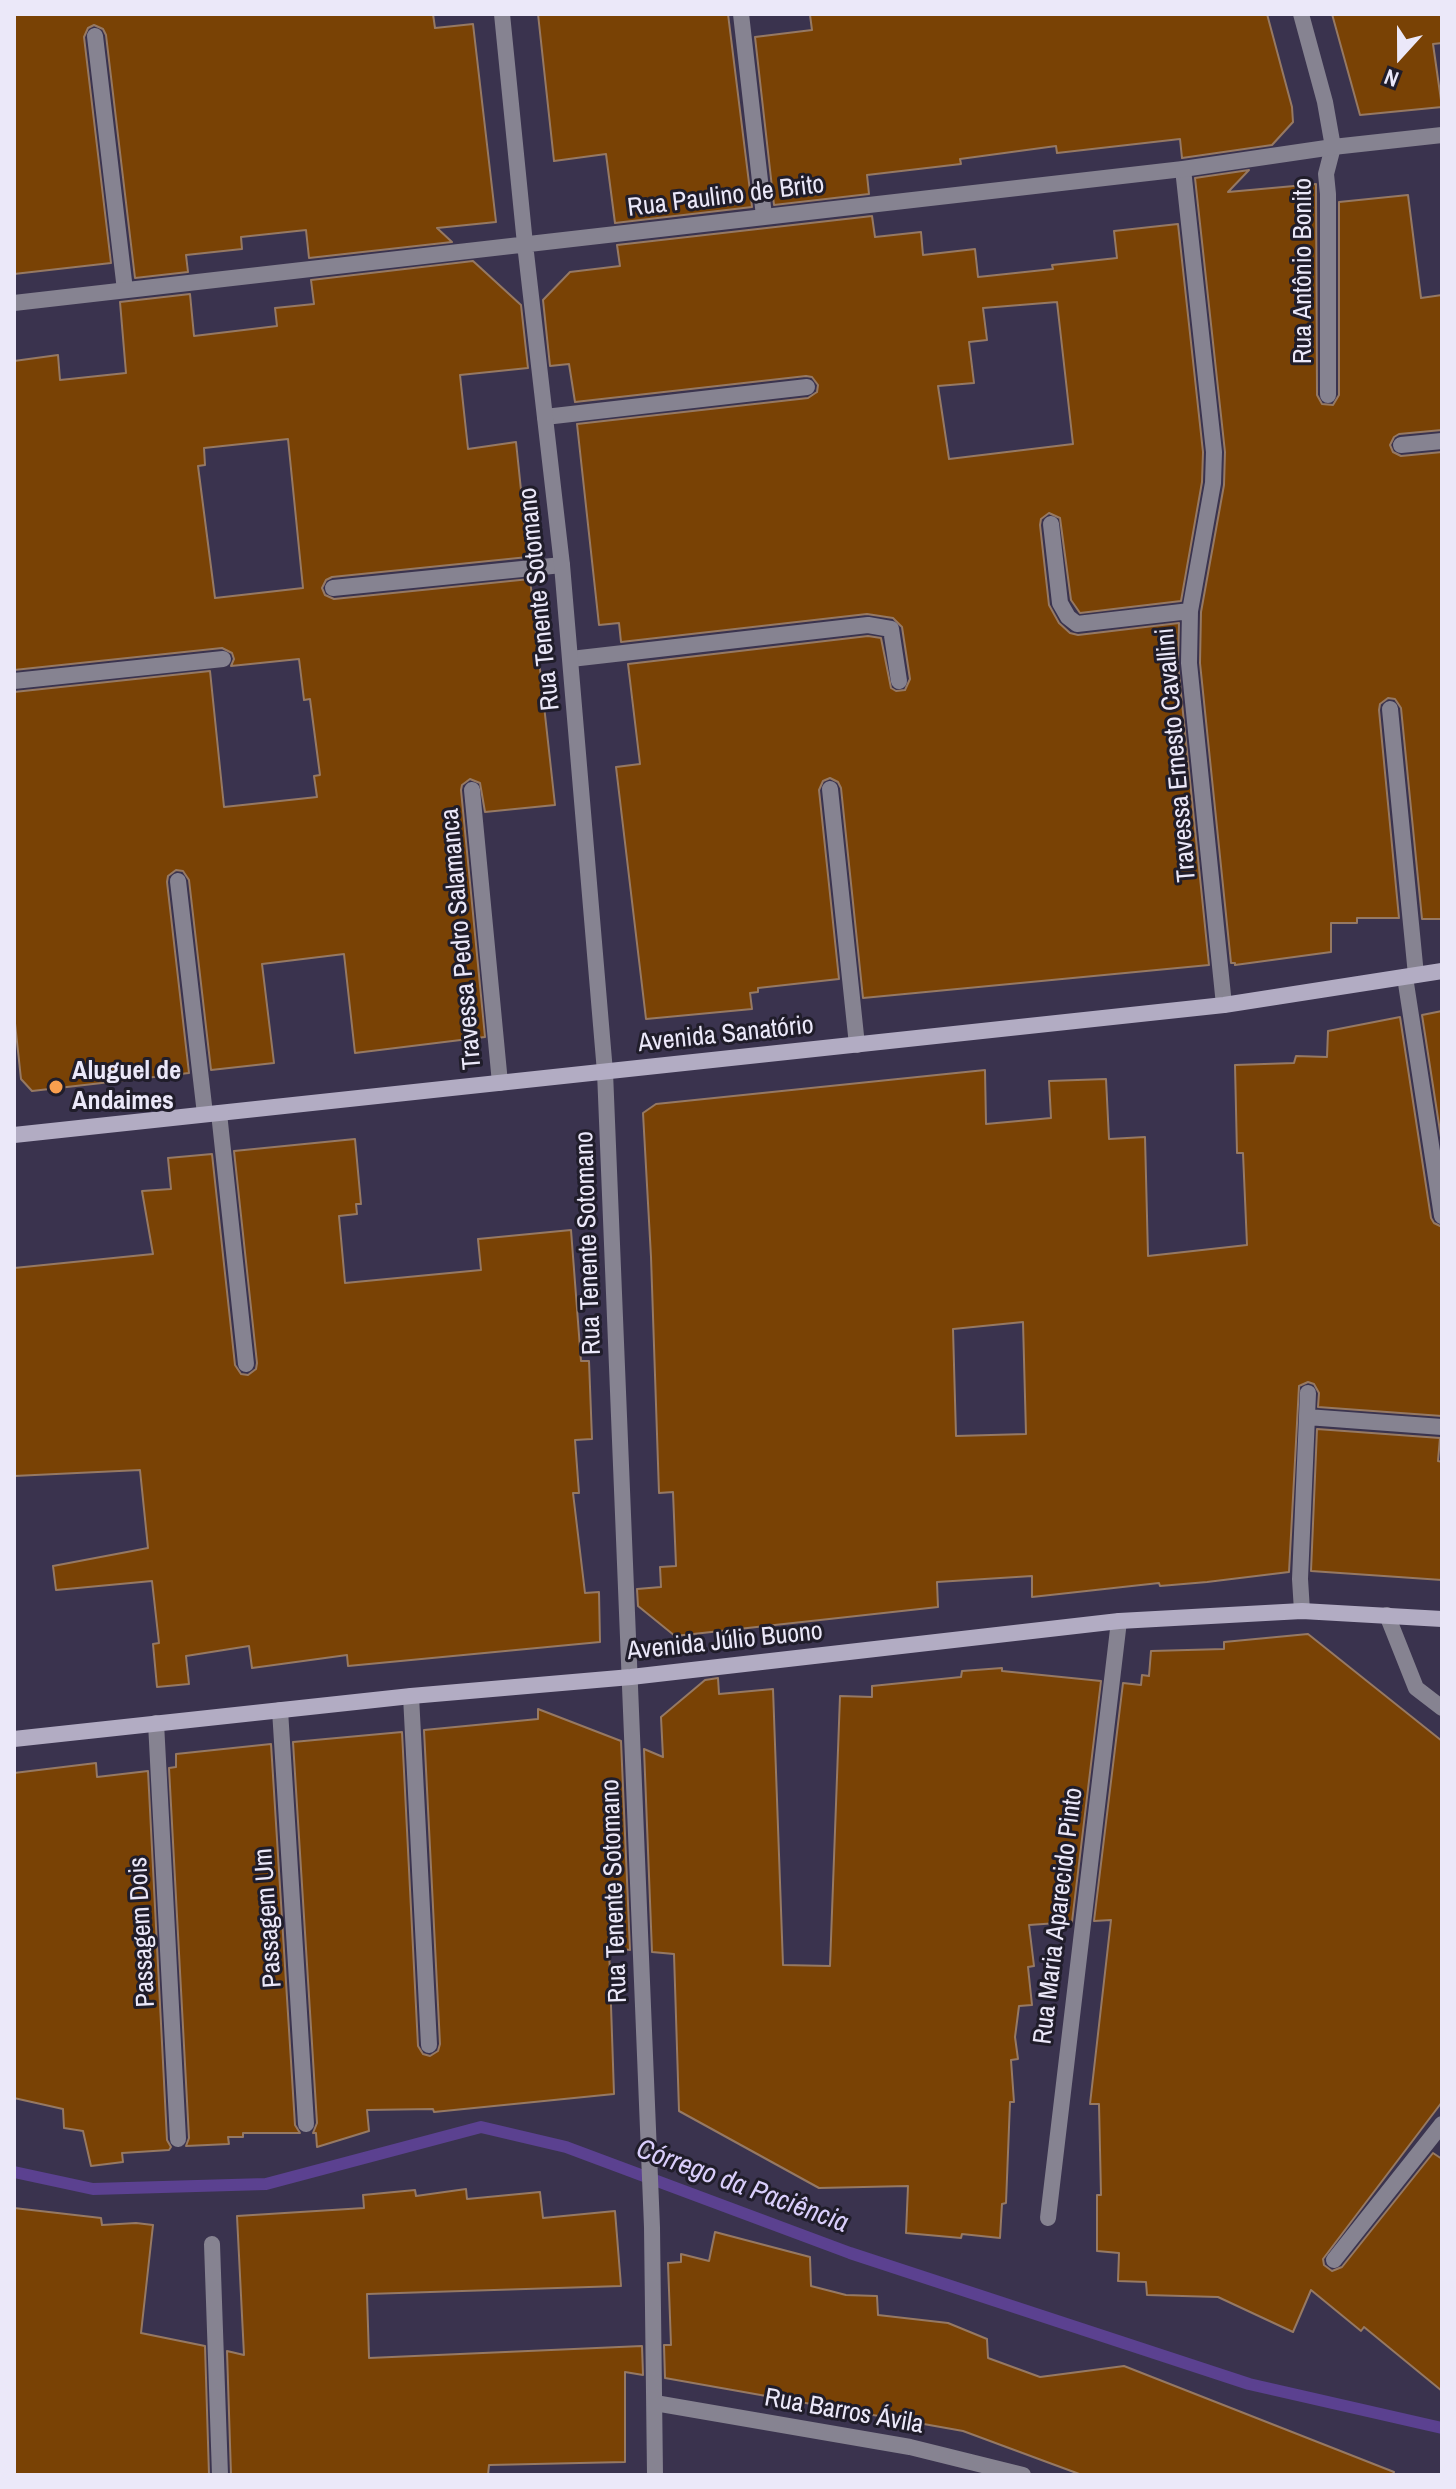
<!DOCTYPE html>
<html>
<head>
<meta charset="utf-8">
<style>
	body { margin:0 }
	#map { position:relative; width:1456px; height:2489px; overflow:hidden; background:#3a334e; font-family:"Archivo Narrow",sans-serif }
	canvas { display:block }
	.frame { position:absolute; inset:0; border:16px solid #ebe8f9; pointer-events:none }
	.north { position:absolute; left:1360px; top:16px; width:80px; height:80px; -webkit-text-stroke:6px #201d2a; paint-order:stroke; rotate:201deg; font-size:22px; font-weight:700; line-height:32px; text-align:center; color:#ebe8f9 }
	.north::after { content:''; display:block; margin:auto; width:28px; height:36px; background:#ebe8f9; clip-path:polygon(50% 0,100% 100%,50% 72%,0 100%) }
</style>
</head>
<body>
<div id="map">
<canvas width="1456" height="2489"></canvas>
<div class="frame"></div>
<div class="north">N</div>
</div>
<script>
const ctx = document.querySelector('canvas').getContext('2d');
ctx.lineJoin = 'round';
const poly = rows => new Path2D(rows.map(r => 'M' + r).join(''));
function stroke(path, color, width, dash) { ctx.strokeStyle = color; ctx.lineWidth = width; ctx.lineCap = dash ? 'butt' : 'round'; ctx.setLineDash(dash || []); ctx.stroke(path); }
function paint(path, color) { ctx.fillStyle = color; ctx.fill(path, 'evenodd'); }
function drawText(font, color, halo, rows, align = 'center') {
  ctx.font = font + ' "Archivo Narrow",sans-serif'; ctx.lineWidth = 6; ctx.setLineDash([]); ctx.textBaseline = 'middle'; ctx.strokeStyle = halo; ctx.fillStyle = color; for (const [text, x, y, turn = 0] of rows) {
    ctx.save(); ctx.translate(x, y); ctx.rotate((+turn || 0) * Math.PI / 180); ctx.textAlign = isNaN(turn) ? turn : align; if (halo) ctx.strokeText(text, 0, 0); ctx.fillText(text, 0, 0); ctx.restore();
  }
}
stroke(poly([
	[14,2172,93,2189,266,2184,481,2127,566,2147,850,2253,1249,2384,1442,2428]
]), '#5b4190', 12);
const building = poly([
	[14,14,433,14,435,28,473,24,496,222,437,228,452,242,309,258,306,230,241,237,242,249,186,255,188,272,135,278,106,35,103,29,94,25,88,28,84,37,111,263,14,274,14,14],
	[538,14,728,14,752,207,615,223,606,154,554,161,538,14],
	[816,14,1267,14,1292,107,1293,122,1272,145,1182,158,1180,139,1057,153,1056,146,960,159,961,164,867,175,869,194,774,205,755,37,812,30,810,15,816,14],
	[1332,14,1442,14,1442,43,1433,44,1442,107,1360,115,1332,14],
	[1249,170,1228,192,1316,184,1317,395,1322,404,1333,405,1339,395,1339,202,1408,195,1421,298,1442,295,1442,430,1399,434,1394,437,1390,445,1393,452,1401,456,1442,452,1442,919,1422,919,1401,708,1395,699,1388,698,1380,704,1379,710,1399,918,1357,918,1357,923,1331,923,1331,952,1235,965,1235,963,1231,963,1200,663,1201,612,1224,485,1225,452,1195,178,1249,170],
	[872,216,875,237,921,232,923,255,975,249,978,277,1053,269,1052,265,1117,258,1114,231,1178,224,1203,452,1202,482,1181,601,1080,613,1071,600,1060,518,1049,513,1041,519,1040,525,1049,605,1059,623,1070,633,1078,635,1179,623,1178,664,1209,965,863,998,841,788,838,782,830,778,823,781,819,790,839,979,758,988,758,992,750,993,752,1009,646,1019,616,767,640,764,628,664,868,636,881,638,891,688,896,691,905,690,910,679,902,627,893,618,867,614,621,642,619,623,599,625,577,424,808,398,817,392,818,385,812,377,806,376,575,402,569,364,550,366,543,300,570,272,620,266,617,245,872,216],
	[1057,302,1073,444,949,459,938,386,974,383,969,342,987,340,983,308,1057,302],
	[473,261,521,305,528,368,460,375,468,449,516,442,528,557,332,577,326,580,322,588,325,595,334,599,530,579,555,805,485,812,480,783,470,779,462,785,461,790,485,1037,355,1053,344,954,262,964,274,1063,211,1070,189,880,183,871,176,870,168,876,167,882,189,1073,32,1091,21,1079,14,1014,14,692,210,671,224,807,317,797,314,776,320,775,310,699,304,700,299,659,231,666,234,659,232,653,222,648,14,670,14,361,58,355,60,380,126,373,120,302,190,294,194,336,277,326,275,308,314,304,311,280,473,261],
	[288,439,303,588,215,598,198,466,205,465,204,448,288,439],
	[1442,1011,1442,1144,1422,1015,1442,1011],
	[1400,1017,1431,1218,1434,1223,1442,1227,1442,1416,1318,1407,1319,1393,1314,1384,1308,1382,1299,1386,1289,1572,1207,1582,1160,1586,1159,1583,1032,1597,1032,1576,937,1582,938,1607,675,1636,638,1606,637,1589,661,1587,660,1567,676,1566,673,1492,659,1493,651,1257,643,1113,656,1104,985,1070,986,1124,1051,1118,1049,1081,1106,1079,1109,1139,1145,1137,1148,1256,1247,1245,1243,1153,1237,1153,1235,1065,1294,1063,1296,1056,1327,1057,1328,1031,1400,1017],
	[1023,1322,1026,1434,956,1436,953,1329,1023,1322],
	[355,1139,361,1204,356,1204,357,1214,339,1216,345,1283,481,1270,478,1239,571,1230,581,1361,589,1361,592,1439,575,1440,579,1493,573,1493,585,1593,599,1592,600,1642,348,1666,347,1655,252,1668,249,1646,186,1656,189,1684,157,1687,153,1644,159,1643,152,1581,56,1590,53,1566,148,1548,140,1470,14,1476,14,1268,153,1254,142,1191,171,1189,168,1158,212,1154,235,1365,241,1374,248,1375,256,1369,257,1363,234,1151,355,1139],
	[1317,1429,1440,1438,1438,1461,1442,1462,1442,1580,1311,1571,1317,1429],
	[1308,1634,1442,1741,1442,2102,1323,2259,1324,2265,1332,2271,1342,2267,1433,2153,1442,2159,1442,2391,1364,2327,1361,2331,1311,2290,1293,2332,1218,2297,1147,2295,1146,2282,1118,2281,1119,2253,1097,2251,1097,2195,1101,2195,1099,2104,1090,2104,1111,1920,1094,1921,1123,1683,1141,1685,1142,1675,1149,1676,1151,1651,1224,1649,1224,1642,1308,1634],
	[1002,1668,1002,1671,1101,1681,1072,1922,1029,1925,1034,1966,1028,1967,1032,2005,1019,2006,1015,2037,1018,2059,1011,2060,1014,2102,1010,2102,1006,2203,1002,2204,1000,2238,962,2234,961,2238,906,2233,908,2186,819,2188,679,2111,674,1954,652,1952,644,1749,663,1757,661,1717,705,1680,718,1678,719,1694,773,1689,783,1965,830,1966,840,1696,872,1697,872,1686,961,1677,962,1671,1002,1668],
	[538,1709,621,1741,630,1950,609,1947,614,2094,434,2112,433,2109,367,2110,369,2131,317,2147,316,2133,313,2133,317,2123,293,1742,402,1732,418,2046,423,2054,430,2056,438,2051,440,2044,424,1730,538,1719,538,1709],
	[271,1744,295,2125,300,2133,243,2133,243,2137,228,2137,229,2144,186,2146,189,2138,169,1768,176,1767,176,1754,271,1744],
	[96,1763,97,1777,148,1771,167,2140,171,2147,169,2150,122,2153,123,2162,91,2166,83,2131,64,2128,63,2109,14,2098,14,1773,96,1763],
	[466,2189,467,2199,540,2192,543,2218,615,2211,621,2286,367,2294,369,2358,642,2346,643,2375,625,2372,625,2462,489,2465,488,2475,231,2475,227,2351,244,2355,237,2216,364,2208,363,2195,415,2190,416,2196,466,2189],
	[14,2208,101,2218,102,2225,136,2223,153,2225,141,2333,205,2346,209,2475,14,2475,14,2208],
	[715,2232,810,2257,811,2286,846,2295,877,2296,878,2315,948,2323,987,2339,988,2358,1040,2377,1124,2366,1394,2472,1393,2475,1082,2475,963,2431,665,2378,664,2345,671,2345,668,2263,681,2262,681,2254,709,2261,715,2232]
]);
paint(building, '#794205');
stroke(building, '#967963', 2);
stroke(poly([
	[741,14,764,216],
	[95,36,125,290],
	[1183,169,1214,452,1213,483,1190,611,1189,663,1224,1005],
	[1328,395,1328,194,1326,174,1333,147],
	[545,417,807,387],
	[1401,445,1442,441],
	[1051,524,1060,603,1068,617,1077,624,1190,611],
	[333,588,562,565],
	[571,659,868,625,891,629,899,681],
	[14,681,223,659],
	[1390,709,1416,975],
	[830,789,857,1045],
	[472,790,500,1083],
	[178,881,205,1114],
	[1405,977,1442,1216],
	[219,1113,246,1364],
	[1307,1417,1442,1427],
	[1302,1611,1300,1579,1308,1393],
	[411,1696,429,2045],
	[280,1710,306,2124],
	[156,1723,178,2139],
	[1048,2218,1119,1621],
	[212,2244,220,2475],
	[1334,2260,1442,2124]
]), '#868391', 16);
stroke(poly([
	[502,14,525,244,562,565,605,1072,652,2227,655,2475],
	[1301,14,1325,102,1333,147],
	[14,303,1183,169,1333,147,1442,135],
	[1387,1615,1416,1688,1442,1708],
	[655,2403,910,2447,1023,2475]
]), '#868391', 16);
stroke(poly([
	[14,1135,1224,1005,1442,971],
	[14,1739,411,1696,631,1677,1119,1621,1302,1611,1442,1619]
]), '#b2acc3', 16);
for (const [x, y, r, color] of [
	[56,1087,8,"#fa9f4e"]
]) { const dot = new Path2D(); dot.arc(x, y, r, 0, 2 * Math.PI); ctx.fillStyle = color; ctx.fill(dot); stroke(dot, '#201d2a', 3); }
drawText('26px', '#ebe8f9', '#201d2a', [
	["Rua Paulino de Brito",726,197,-7],
	["Rua Antônio Bonito",1304,271,-90],
	["Rua Tenente Sotomano",540,599,-96],
	["Travessa Ernesto Cavallini",1177,755,-95],
	["Travessa Pedro Salamanca",462,939,-95],
	["Avenida Sanatório",726,1035,-6],
	["Rua Tenente Sotomano",589,1243,-92],
	["Avenida Júlio Buono",725,1642,-6],
	["Rua Tenente Sotomano",615,1891,-92],
	["Rua Maria Aparecido Pinto",1059,1916,-83],
	["Passagem Um",269,1918,-94],
	["Passagem Dois",143,1932,-93],
	["Rua Barros Ávila",844,2412,10]
]);
drawText('bold 26px', '#ebe8f9', '#201d2a', [
	["Aluguel de",72,1072],
	["Andaimes",72,1102]
], 'left');
drawText('italic 28px', '#d9cefb', '#201d2a', [
	["Córrego da Paciência",742,2187,20]
]);
</script>
</body>
</html>
